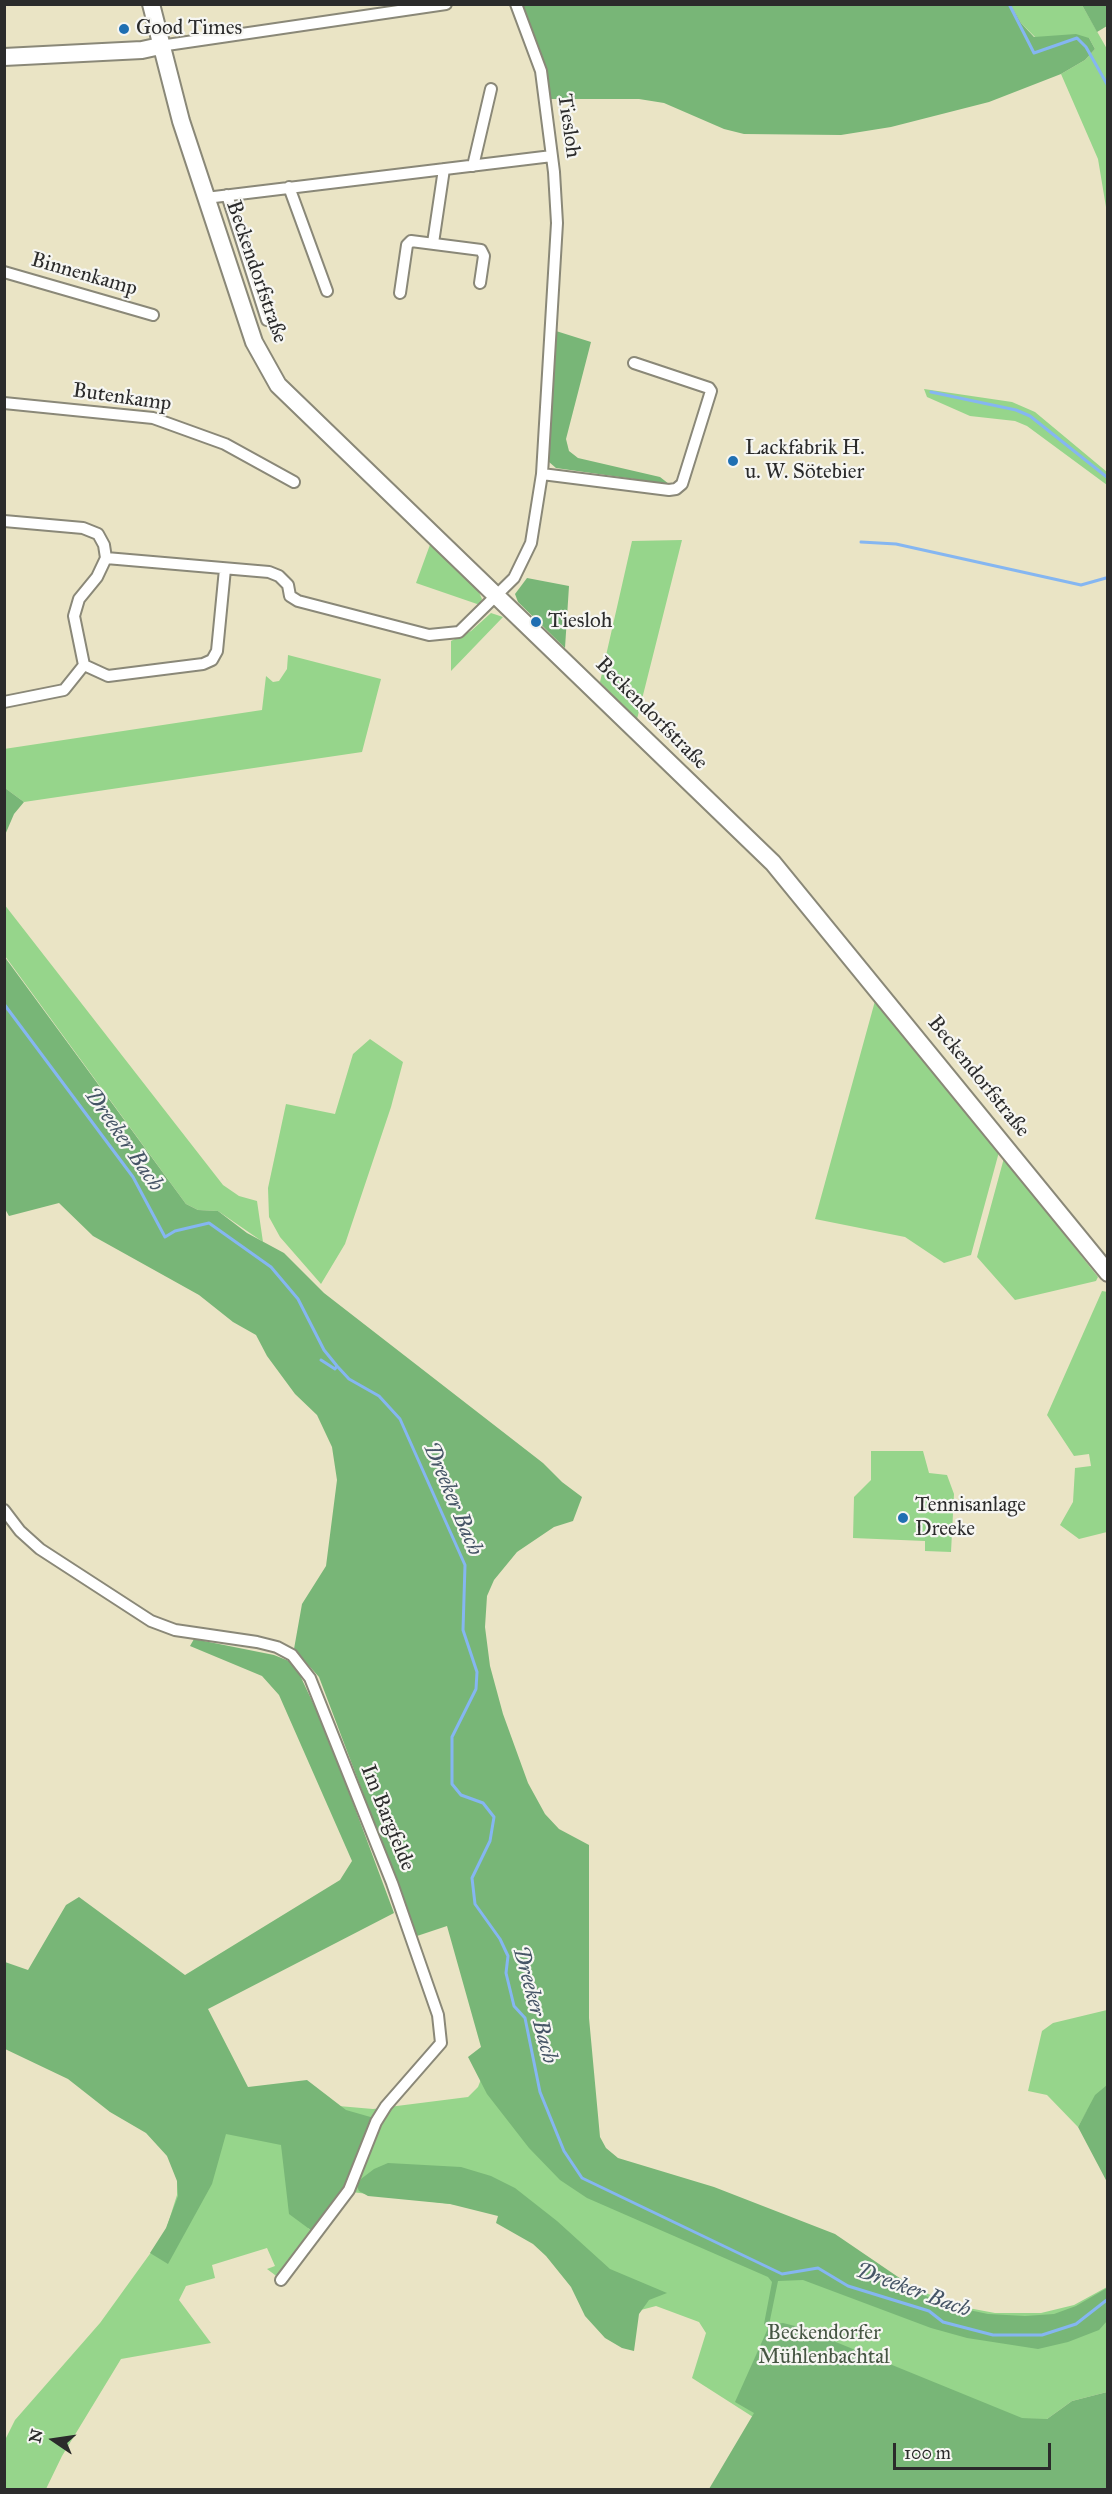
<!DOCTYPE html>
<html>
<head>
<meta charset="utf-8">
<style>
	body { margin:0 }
	#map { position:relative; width:1112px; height:2494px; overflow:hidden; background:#eae4c5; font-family:"IM FELL Great Primer",serif }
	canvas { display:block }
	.frame { position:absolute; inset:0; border:6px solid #2b2b2b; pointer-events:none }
	.north { position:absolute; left:24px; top:2410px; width:60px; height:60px; -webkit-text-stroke:4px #f6f6f2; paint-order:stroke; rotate:283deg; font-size:16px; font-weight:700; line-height:24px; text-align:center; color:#2b2b2b }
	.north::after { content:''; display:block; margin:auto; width:21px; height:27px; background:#2b2b2b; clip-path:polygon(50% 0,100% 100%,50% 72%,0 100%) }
	.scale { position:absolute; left:893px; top:2443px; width:158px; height:27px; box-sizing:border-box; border:3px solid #2b2b2b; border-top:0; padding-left:8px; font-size:18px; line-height:21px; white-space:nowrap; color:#2b2b2b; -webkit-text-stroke:4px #f6f6f2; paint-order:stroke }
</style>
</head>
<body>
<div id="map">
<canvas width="1112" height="2494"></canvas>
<div class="frame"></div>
<div class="north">N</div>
<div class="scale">100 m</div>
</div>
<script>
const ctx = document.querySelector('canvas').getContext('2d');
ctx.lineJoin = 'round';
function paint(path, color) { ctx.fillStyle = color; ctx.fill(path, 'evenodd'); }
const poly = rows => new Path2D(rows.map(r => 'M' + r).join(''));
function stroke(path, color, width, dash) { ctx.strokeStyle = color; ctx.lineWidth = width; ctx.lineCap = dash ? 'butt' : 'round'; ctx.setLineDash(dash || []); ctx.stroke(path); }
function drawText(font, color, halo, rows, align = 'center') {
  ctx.font = font + ' "IM FELL Great Primer",serif'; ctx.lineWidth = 4.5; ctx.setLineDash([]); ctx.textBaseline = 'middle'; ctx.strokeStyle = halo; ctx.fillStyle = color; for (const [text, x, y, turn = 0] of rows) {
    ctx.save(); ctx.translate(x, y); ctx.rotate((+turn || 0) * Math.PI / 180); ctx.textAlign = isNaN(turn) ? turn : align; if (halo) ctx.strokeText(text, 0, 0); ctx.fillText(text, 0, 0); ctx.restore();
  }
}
paint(poly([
	[1011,5,1082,5,1107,49,1107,213,1098,159,1061,74,1085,60,1095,49,1089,38,1035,37,1021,23],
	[924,389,1012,402,1035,412,1107,472,1107,485,1027,426,1015,421,970,416,927,397],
	[682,540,637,719,600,682,632,541],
	[431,542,478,590,482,599,480,605,416,583],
	[491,613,503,617,451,671,451,641,471,631],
	[288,655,381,679,362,752,24,802,5,788,4,749,262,710,266,676,273,682,279,681,287,669],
	[4,904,223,1185,239,1196,257,1201,263,1242,218,1211,198,1210,186,1204,5,956],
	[875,1001,999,1152,971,1255,944,1263,905,1237,815,1219],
	[370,1039,403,1062,391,1107,345,1244,321,1284,280,1237,269,1217,268,1188,286,1104,335,1114,353,1054],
	[1004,1158,1098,1277,1096,1281,1015,1300,977,1257],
	[1102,1291,1108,1292,1107,1532,1079,1539,1060,1525,1073,1502,1075,1468,1091,1466,1089,1454,1074,1456,1047,1415],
	[871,1451,923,1451,929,1473,947,1475,954,1494,951,1552,925,1551,925,1541,853,1538,854,1497,871,1480],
	[1107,2010,1107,2160,1087,2111,1078,2127,1047,2095,1028,2091,1042,2031,1053,2023],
	[485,2069,592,2153,892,2274,947,2304,995,2313,1041,2313,1074,2305,1107,2287,1107,2392,1072,2401,1047,2419,753,2417,692,2378,706,2333,699,2322,656,2306,637,2311,541,2240,493,2212,459,2205,335,2190,308,2228,312,2231,279,2278,267,2269,275,2266,267,2248,212,2265,215,2278,186,2286,179,2300,211,2343,121,2359,62,2456,46,2489,5,2489,5,2440,15,2420,100,2323,165,2233,177,2195,177,2173,163,2148,230,2087,327,2105,373,2109,468,2097,478,2087]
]), '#96d58b');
paint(poly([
	[516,5,1011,5,1021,23,1034,37,1076,34,1089,38,1095,49,1085,60,1061,74,989,102,891,127,841,135,744,134,724,129,664,103,639,99,550,99],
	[1082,5,1107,5,1107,26,1097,32],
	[556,331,591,342,566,439,569,451,578,458,660,477,669,484,556,468,549,462],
	[527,578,569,586,565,648,518,602,515,594],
	[5,788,24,802,14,814,5,835],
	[4,956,186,1204,198,1210,218,1211,247,1233,284,1253,324,1293,543,1463,562,1482,582,1497,573,1521,554,1527,517,1552,494,1580,487,1596,485,1627,490,1666,503,1714,528,1783,545,1814,559,1829,589,1845,589,2018,600,2137,606,2148,618,2158,714,2187,835,2234,926,2296,950,2306,988,2314,1025,2316,1054,2314,1076,2306,1107,2288,1107,2321,1099,2330,1068,2342,1038,2349,967,2338,931,2328,803,2280,778,2281,769,2325,783,2323,799,2327,1022,2418,1047,2419,1072,2401,1107,2392,1107,2489,709,2489,754,2413,735,2402,769,2326,764,2324,772,2282,768,2277,587,2198,560,2180,529,2148,487,2094,468,2057,481,2047,447,1926,417,1936,319,1677,294,1649,302,1604,326,1566,337,1480,332,1447,317,1415,295,1394,267,1356,256,1335,233,1322,199,1295,93,1236,59,1203,9,1216,5,1209],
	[194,1639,274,1655,289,1661,298,1671,327,1733,394,1913,208,2009,248,2087,307,2080,346,2110,374,2118,342,2190,312,2231,289,2214,281,2145,226,2134,212,2184,168,2264,150,2253,166,2228,178,2196,177,2181,167,2156,146,2133,110,2112,68,2079,5,2049,5,1962,28,1970,66,1905,79,1897,185,1975,340,1880,352,1861,279,1695,262,1676,190,1646],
	[1107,2085,1107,2182,1078,2127,1095,2095],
	[388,2163,461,2167,491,2176,515,2188,557,2221,610,2269,667,2293,649,2300,639,2314,634,2351,622,2348,605,2338,585,2316,571,2287,546,2256,533,2244,496,2223,498,2216,450,2204,368,2196,359,2191,357,2186,361,2179,374,2169]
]), '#78b677');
stroke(poly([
	[1009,4,1034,53,1077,38,1086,47,1108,86],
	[931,392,1016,410,1030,416,1108,478],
	[861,542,896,544,1081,585,1106,578],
	[4,1004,133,1177,165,1237,175,1231,209,1223,271,1267,298,1299,324,1350,337,1366,349,1379,379,1396,400,1419,465,1565,463,1630,477,1672,476,1689,452,1737,452,1784,461,1795,483,1803,494,1817,490,1841,472,1878,475,1904,500,1939,508,1956,506,1973,514,2006,525,2018,540,2092,564,2151,582,2178,782,2274,818,2268,848,2286,929,2311,943,2322,993,2335,1042,2335,1076,2324,1108,2299],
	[321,1360,335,1369,337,1366]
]), '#85b6f1', 3);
const street = poly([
	[160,46,446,4],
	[473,166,491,89],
	[289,187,327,291],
	[227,195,267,320],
	[206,198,552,156],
	[433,243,444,169],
	[4,272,153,315],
	[400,293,407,245,411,241,481,250,484,256,480,283],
	[4,403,153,418,225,444,294,482],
	[542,474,669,490,676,489,682,484,711,391,709,388,634,363],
	[4,521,83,528,98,534,104,545,106,558,97,577,79,599,74,616,84,665,108,676,203,664,212,660,217,651,225,569],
	[106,558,269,572,279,576,288,585,290,596,298,601,429,635,459,632,514,578,531,543,542,474,557,223,554,172,541,71,516,4],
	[4,702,64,690,84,665],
	[4,1510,20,1531,40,1549,151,1621,175,1630,257,1642,277,1647,292,1655,310,1678,392,1883,438,2015,441,2043,386,2106,376,2122,349,2190,281,2280]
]);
const secondary = poly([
	[151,4,181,121,254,342,278,385,773,863,1108,1273],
	[4,57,142,50,160,46]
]);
stroke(street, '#8a8878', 14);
stroke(secondary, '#8a8878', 20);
stroke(street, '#fff', 10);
stroke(secondary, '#fff', 16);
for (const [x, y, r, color] of [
	[124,29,6,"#1f6fb2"],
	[733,461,6,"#1f6fb2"],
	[536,622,6,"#1f6fb2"],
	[903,1518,6,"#1f6fb2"]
]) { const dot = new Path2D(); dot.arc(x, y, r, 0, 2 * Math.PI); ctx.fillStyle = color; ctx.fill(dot); stroke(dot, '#f6f6f2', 2); }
drawText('21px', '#2b2b2b', '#f6f6f2', [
	["Good Times",136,29],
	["Lackfabrik H.",745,449],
	["u. W. Sötebier",745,473],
	["Tiesloh",548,622],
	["Tennisanlage",915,1506],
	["Dreeke",915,1530]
], 'left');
drawText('21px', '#2b2b2b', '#f6f6f2', [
	["Tiesloh",568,126,82],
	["Beckendorfstraße",256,272,71],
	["Binnenkamp",84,275,16],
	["Butenkamp",122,398,8],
	["Beckendorfstraße",651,714,45],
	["Beckendorfstraße",978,1077,51],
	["Im Bargfelde",387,1818,68]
]);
drawText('21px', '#465643', '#f6f6f2', [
	["Beckendorfer",824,2334],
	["Mühlenbachtal",824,2358]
]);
drawText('italic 22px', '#465566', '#f6f6f2', [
	["Dreeker Bach",123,1140,55],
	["Dreeker Bach",452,1499,67],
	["Dreeker Bach",534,2005,75],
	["Dreeker Bach",913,2291,20]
]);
</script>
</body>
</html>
